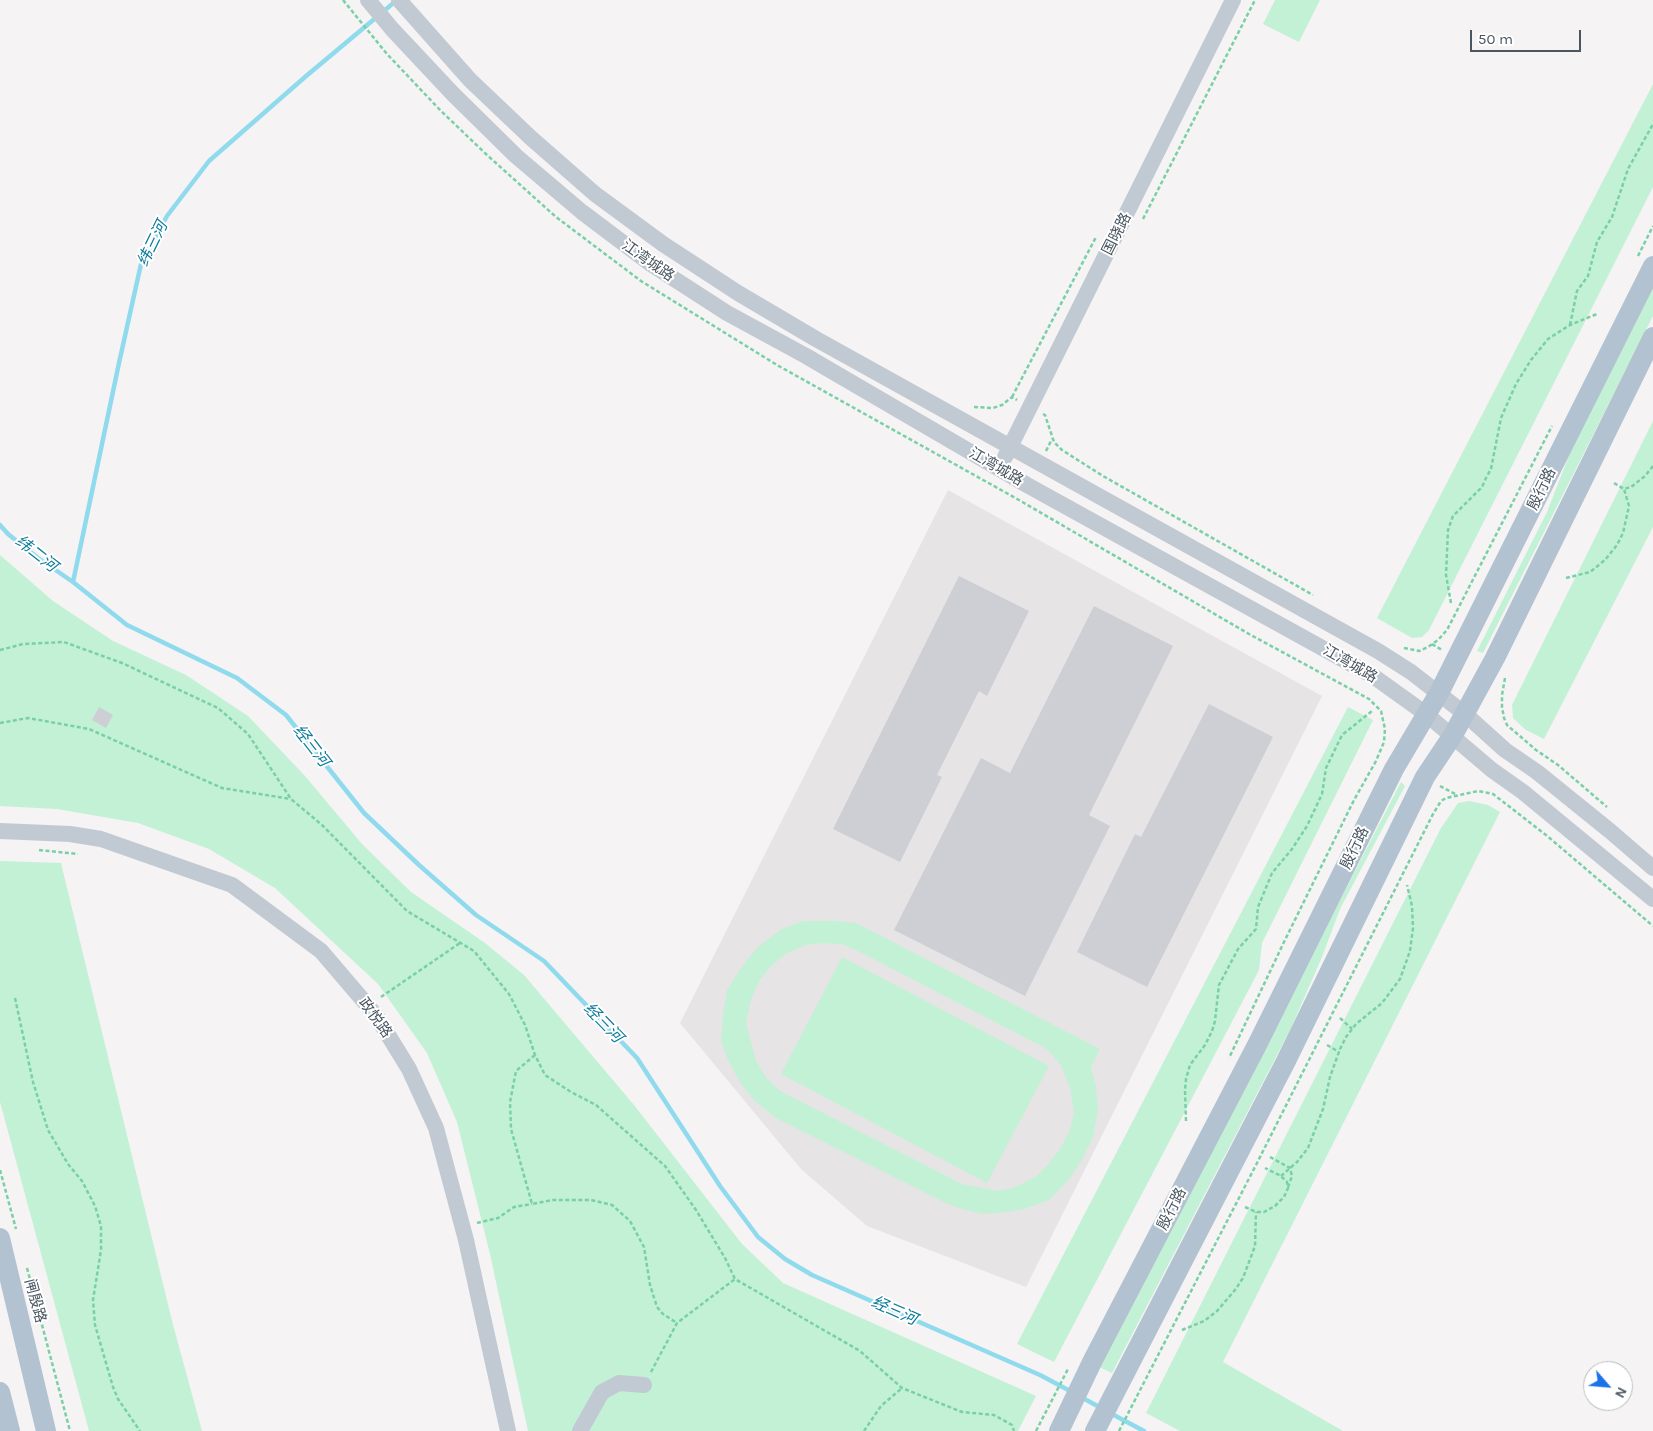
<!DOCTYPE html>
<html>
<head>
<meta charset="utf-8">
<style>
	body { margin:0 }
	#map { position:relative; width:1653px; height:1431px; overflow:hidden; background:#f5f3f3; font-family:Karla,sans-serif }
	canvas { display:block }
	.north { position:absolute; left:1583px; top:1361px; width:50px; height:50px; box-sizing:border-box; background:#fff; border:1px solid #b7bbc0; border-radius:50%; rotate:117deg; font-size:14px; font-weight:700; line-height:20px; text-align:center; color:#4a5661 }
	.north::after { content:''; display:block; margin:auto; width:18px; height:22px; background:#1a73e8; clip-path:polygon(50% 0,100% 100%,50% 72%,0 100%) }
	.scale { position:absolute; left:1470px; top:30px; width:111px; height:22px; box-sizing:border-box; border:2px solid #4a5661; border-top:0; padding-left:6px; font-size:15px; line-height:18px; white-space:nowrap; color:#4a5661; -webkit-text-stroke:4px #fff; paint-order:stroke }
</style>
</head>
<body>
<div id="map">
<canvas width="1653" height="1431"></canvas>
<div class="north">N</div>
<div class="scale">50 m</div>
</div>
<script>
const ctx = document.querySelector('canvas').getContext('2d');
ctx.lineJoin = 'round';
function paint(path, color) { ctx.fillStyle = color; ctx.fill(path, 'evenodd'); }
const poly = rows => new Path2D(rows.map(r => 'M' + r).join(''));
function stroke(path, color, width, dash) { ctx.strokeStyle = color; ctx.lineWidth = width; ctx.lineCap = dash ? 'butt' : 'round'; ctx.setLineDash(dash || []); ctx.stroke(path); }
function drawText(font, color, halo, rows, align = 'center') {
  ctx.font = font + ' Karla,"Noto Sans SC",sans-serif'; ctx.lineWidth = 4; ctx.setLineDash([]); ctx.textBaseline = 'middle'; ctx.strokeStyle = halo; ctx.fillStyle = color; for (const [text, x, y, turn = 0] of rows) {
    ctx.save(); ctx.translate(x, y); ctx.rotate((+turn || 0) * Math.PI / 180); ctx.textAlign = isNaN(turn) ? turn : align; if (halo) ctx.strokeText(text, 0, 0); ctx.fillText(text, 0, 0); ctx.restore();
  }
}
paint(poly([
	[948,490,1322,696,1026,1287,867,1226,801,1169,680,1023]
]), '#e6e4e5');
paint(poly([
	[1275,0,1320,0,1299,42,1263,24],
	[1653,84,1653,187,1429,630,1422,637,1412,638,1377,618],
	[1653,286,1653,316,1483,653,1477,651,1547,512,1574,443],
	[1653,421,1653,527,1544,739,1526,730,1513,718,1512,705],
	[0,555,53,601,113,641,186,675,248,716,305,776,362,844,411,892,485,943,524,975,634,1105,742,1244,783,1283,1036,1396,1018,1431,528,1431,490,1254,457,1122,427,1053,378,984,275,888,209,849,138,823,57,809,0,806],
	[1348,707,1373,720,1262,943,1259,970,1054,1362,1017,1344],
	[1401,782,1405,786,1340,909,1322,957,1291,1028,1112,1373,1099,1367],
	[1469,801,1488,805,1500,812,1223,1362,1343,1431,1180,1431,1146,1413,1441,828,1458,803],
	[0,861,61,863,172,1321,202,1431,89,1431,0,1102],
	[803,921,835,921,856,923,1100,1049,1091,1067,1096,1086,1098,1111,1093,1136,1084,1156,1070,1178,1049,1200,1024,1209,1007,1212,984,1214,965,1210,948,1204,776,1118,755,1101,741,1084,729,1062,721,1041,723,1013,727,990,741,968,758,947,782,929],
	[824,943,842,944,862,953,1047,1049,1061,1065,1070,1088,1074,1111,1070,1130,1060,1149,1047,1166,1035,1177,1013,1188,997,1191,962,1184,780,1091,767,1079,756,1061,746,1023,751,999,760,980,771,966,787,953,806,945],
	[842,957,1049,1066,987,1183,781,1074]
]), '#c3f1d5');
stroke(poly([
	[0,525,8,534,38,558,73,582,127,625,237,678,286,715,364,813,419,865,476,915,544,961,637,1058,720,1186,758,1237,785,1259,812,1275,1040,1375,1072,1392],
	[73,582,119,363,141,264,167,216,209,161,305,77,397,0],
	[1081,1397,1101,1408],
	[1110,1413,1144,1431]
]), '#90daee', 4.5);
paint(poly([
	[959,576,1029,611,987,696,979,691,937,775,942,777,900,862,833,829],
	[1094,606,1173,646,1089,815,1110,826,1025,996,894,930,981,758,1010,773],
	[1209,704,1273,737,1147,987,1077,952,1135,834,1141,837],
	[99,707,113,715,106,728,92,720]
]), '#cdcfd5');
stroke(poly([
	[343,0,387,54,441,111,487,155,556,217,641,281,777,365,1019,500,1249,634,1369,699,1381,711,1385,729,1384,742,1376,761,1354,800,1284,942,1229,1058],
	[1143,219,1255,0],
	[1638,256,1653,226],
	[1570,325,1577,291,1588,276,1597,242,1612,217,1628,169,1653,124],
	[1012,397,1096,237],
	[974,407,993,408,1002,405,1012,397,1017,400],
	[1043,414,1045,415,1054,442,1062,450,1103,476,1313,595],
	[1046,451,1052,439],
	[1614,483,1624,489,1631,487,1645,476,1653,466],
	[1566,578,1590,572,1605,560,1617,545,1623,533,1629,506,1624,489],
	[1451,603,1446,575,1448,530,1453,516,1482,487,1486,478,1491,469,1501,418,1516,384,1531,360,1548,339,1570,325,1597,314],
	[1432,644,1442,650],
	[1404,648,1419,651,1428,647,1438,640,1447,630,1552,426],
	[0,650,23,644,64,642,122,663,218,708,248,734,291,799,322,825,407,911,474,951,509,994,525,1025,535,1055,545,1075,571,1092,596,1105,665,1166,696,1210,725,1258,735,1279,860,1351,902,1388,962,1412,994,1415,1012,1425,1014,1431],
	[1505,678,1502,695,1502,707,1504,718,1507,725,1536,750,1558,765,1607,807],
	[0,723,28,718,89,729,222,788,291,799],
	[1440,786,1457,795],
	[39,850,78,854],
	[381,997,460,943],
	[15,998,33,1082,48,1130,68,1164,82,1181,95,1206,101,1226,101,1250,93,1300,95,1325,113,1387,118,1399,140,1431],
	[1340,1018,1352,1029],
	[1327,1045,1339,1052],
	[535,1055,516,1071,510,1102,511,1129,532,1204,553,1200,591,1200,612,1205,630,1221,644,1247,650,1285,657,1307,663,1314,677,1323],
	[1186,1121,1185,1090,1186,1079,1190,1065,1205,1045,1212,1031,1215,1021,1219,985,1238,949,1256,929,1258,907,1272,873,1292,849,1307,826,1322,794,1326,768,1342,735,1372,711],
	[1270,1157,1290,1168,1292,1176,1288,1187],
	[0,1170,16,1229],
	[1281,1176,1297,1162,1308,1148,1323,1109,1330,1077,1340,1049,1346,1037,1356,1024,1382,1003,1400,979,1410,951,1413,928,1412,906,1407,885],
	[1245,1207,1256,1212,1264,1212,1275,1206,1284,1197,1288,1188,1287,1182,1281,1176,1265,1168],
	[477,1223,498,1218,514,1207,532,1204],
	[27,1268,70,1431],
	[1182,1330,1204,1321,1217,1311,1235,1290,1243,1278,1255,1246,1256,1212],
	[651,1372,677,1323,735,1279],
	[864,1431,881,1406,902,1388],
	[1036,1431,1068,1369],
	[1119,1431,1257,1163,1433,814,1441,801,1446,798,1478,791,1493,794,1546,835,1653,926]
]), '#7ad0a6', 2.5, [4, 2.5]);
stroke(poly([
	[368,0,392,29,453,94,516,156,582,212,651,264,727,313,806,356,1027,485,1373,676,1426,714,1492,770,1523,792,1653,899],
	[399,0,470,80,531,138,595,194,663,244,738,293,816,339,1378,651,1411,672,1465,714,1505,750,1537,772,1610,831,1653,868],
	[1005,457,1233,0],
	[0,831,70,834,101,839,232,885,321,951,368,1006,377,1017,409,1069,436,1128,466,1240,508,1431],
	[580,1431,602,1392,619,1383,644,1385]
]), '#c1cad2', 16);
stroke(poly([
	[0,1238,46,1431],
	[0,1392,10,1431],
	[1059,1431,1093,1360,1258,1043,1394,769,1439,693,1653,266],
	[1095,1431,1286,1061,1425,777,1453,735,1495,658,1653,337]
]), '#b3c2d1', 20);
drawText('15px', '#4a5661', '#fff', [
	["国晓路",1117,234,-63],
	["江湾城路",648,261,35],
	["江湾城路",996,467,30],
	["殷行路",1542,489,-64],
	["江湾城路",1350,664,30],
	["殷行路",1355,848,-64],
	["政悦路",375,1018,54],
	["殷行路",1172,1209,-63],
	["闸殷路",35,1301,75]
]);
drawText('italic 16px', '#0c7c9b', '#fff', [
	["纬三河",153,244,-64],
	["纬二河",36,554,38],
	["经三河",311,746,52],
	["经三河",603,1023,46],
	["经三河",894,1311,24]
]);
</script>
</body>
</html>
